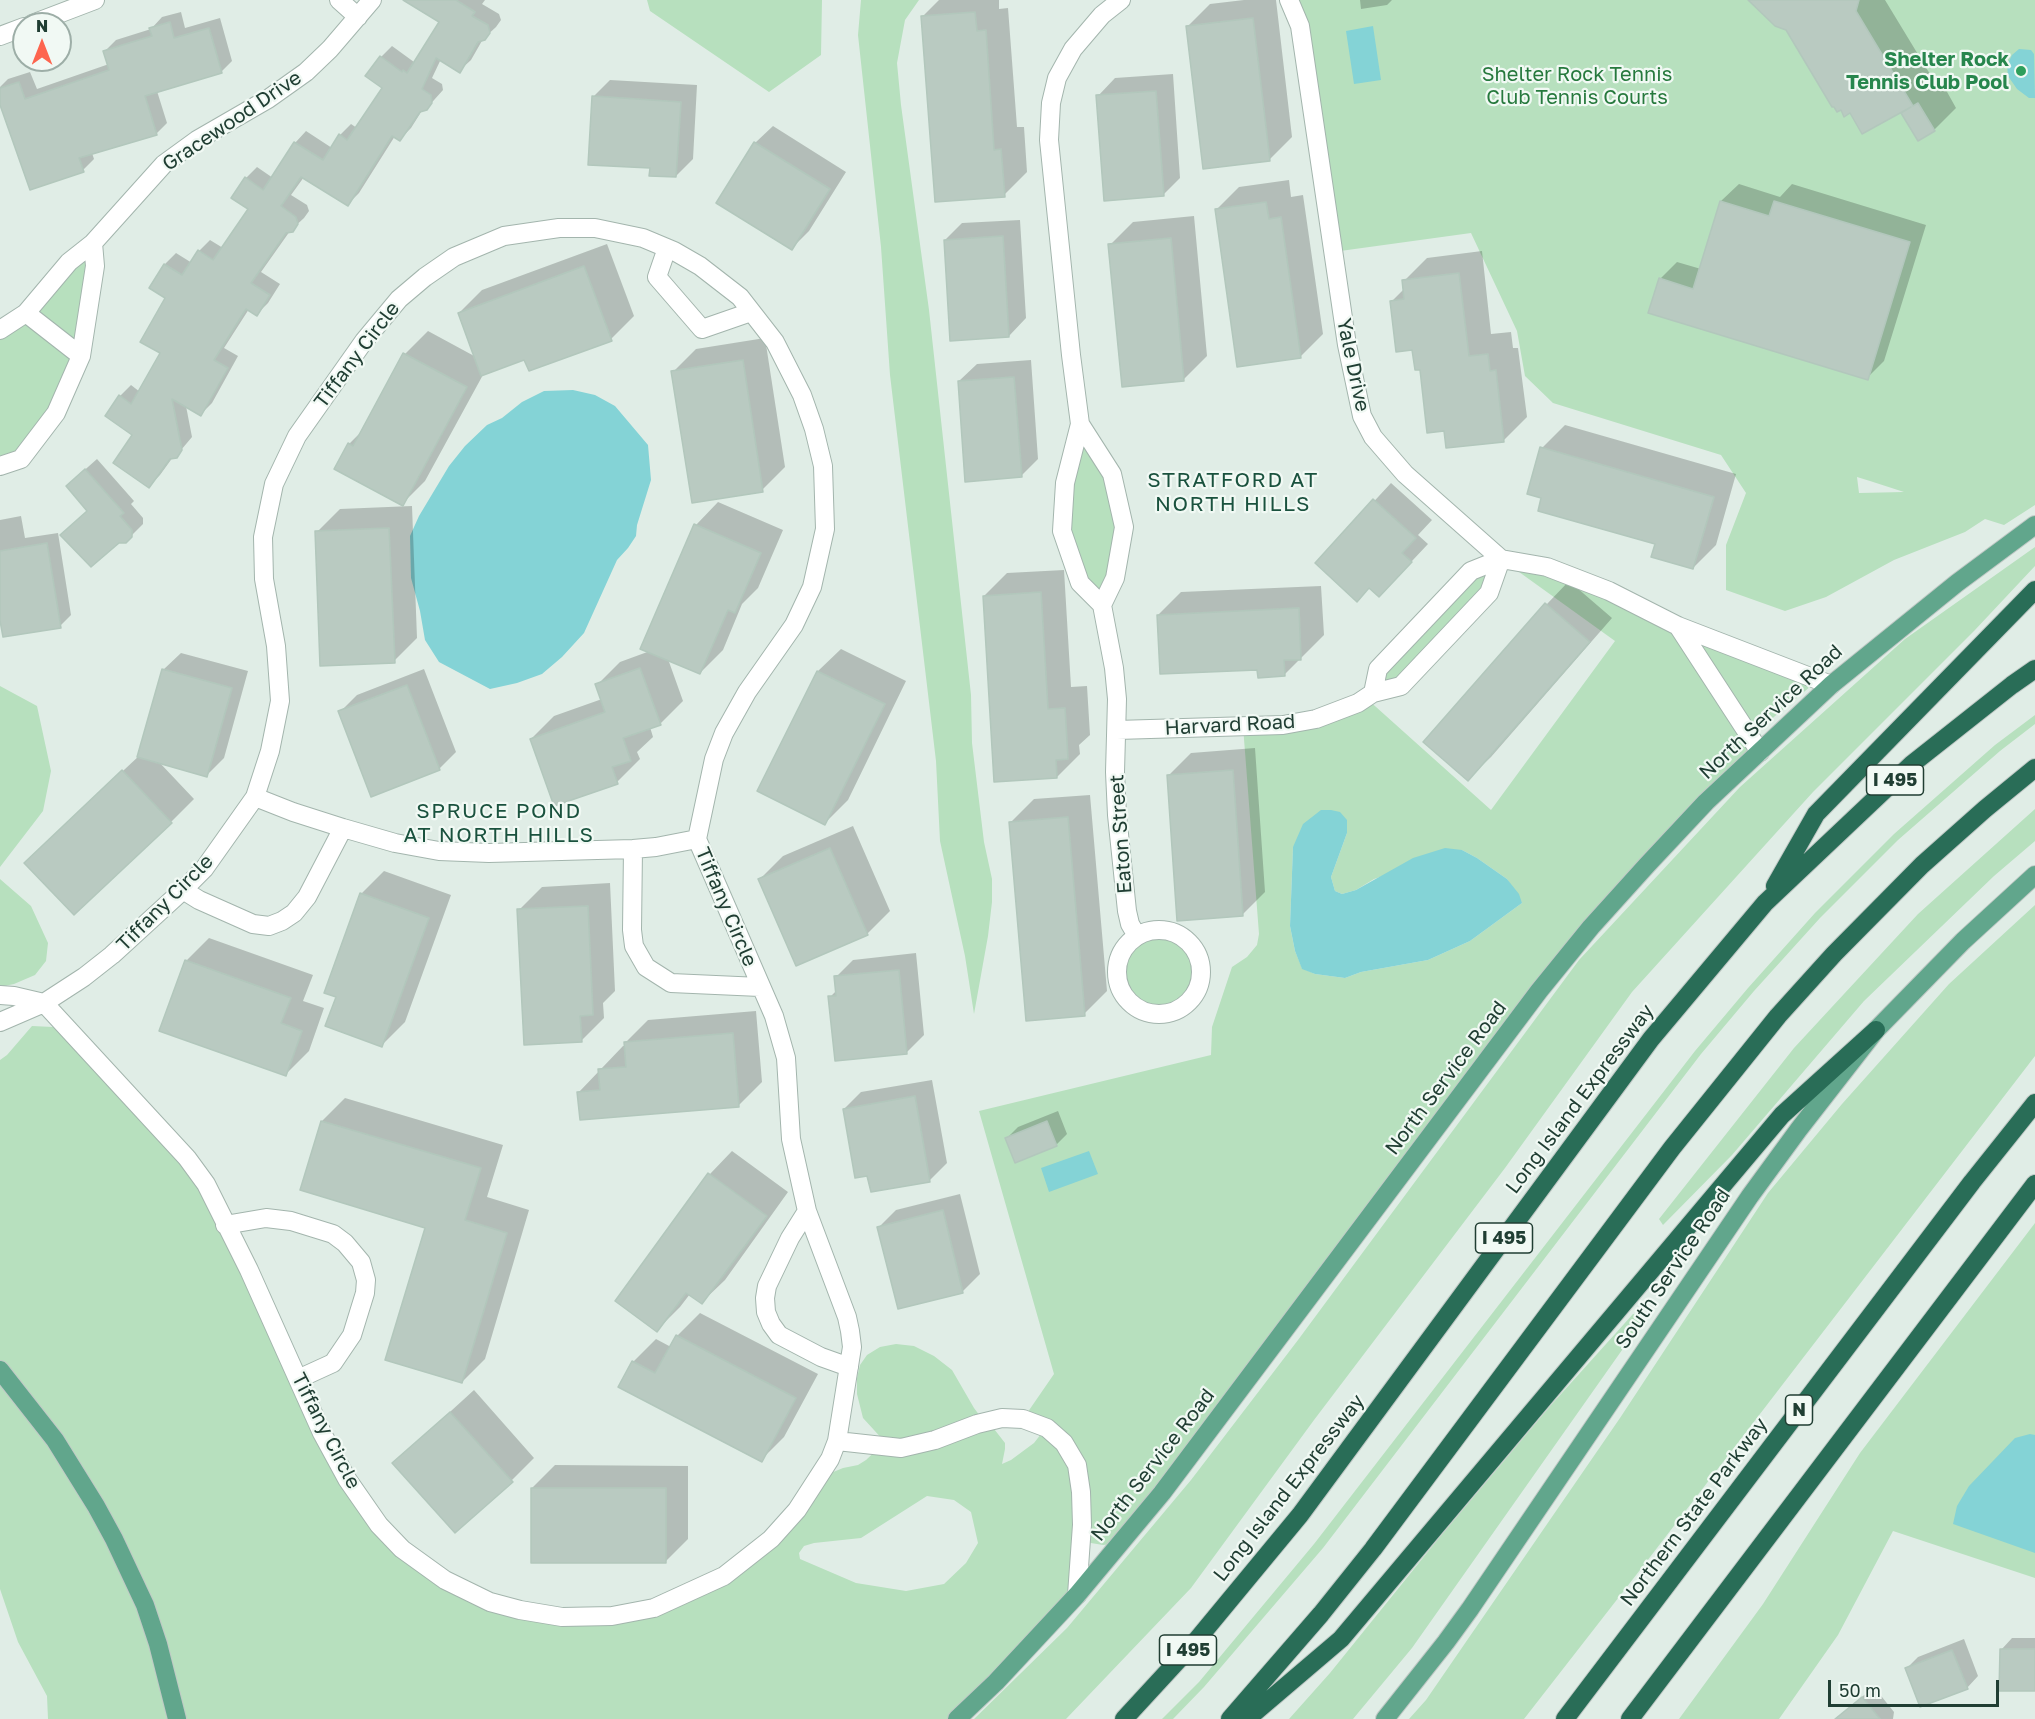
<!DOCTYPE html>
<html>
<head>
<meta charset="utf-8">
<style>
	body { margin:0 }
	#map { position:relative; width:2035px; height:1719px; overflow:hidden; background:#e0ede6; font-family:"Golos Text",sans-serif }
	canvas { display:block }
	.north { position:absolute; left:12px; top:12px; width:60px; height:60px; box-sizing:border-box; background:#f1f9f4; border:2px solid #9daea7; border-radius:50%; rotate:0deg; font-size:16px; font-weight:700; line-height:24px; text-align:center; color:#203e33 }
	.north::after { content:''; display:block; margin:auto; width:21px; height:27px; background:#fd654e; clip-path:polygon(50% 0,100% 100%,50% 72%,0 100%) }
	.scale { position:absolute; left:1828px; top:1680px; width:171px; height:27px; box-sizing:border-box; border:3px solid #203e33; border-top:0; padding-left:8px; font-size:18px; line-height:21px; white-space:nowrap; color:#203e33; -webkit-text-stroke:4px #f1f9f4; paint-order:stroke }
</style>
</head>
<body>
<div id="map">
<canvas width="2035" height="1719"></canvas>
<div class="north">N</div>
<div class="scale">50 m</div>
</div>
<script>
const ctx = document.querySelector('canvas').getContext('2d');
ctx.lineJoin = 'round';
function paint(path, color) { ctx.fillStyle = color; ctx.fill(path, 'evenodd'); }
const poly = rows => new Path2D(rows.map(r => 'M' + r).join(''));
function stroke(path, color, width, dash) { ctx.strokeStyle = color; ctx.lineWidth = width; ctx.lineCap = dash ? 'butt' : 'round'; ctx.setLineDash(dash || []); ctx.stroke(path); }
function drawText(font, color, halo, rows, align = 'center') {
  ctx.font = font + ' "Golos Text",sans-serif'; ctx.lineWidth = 4.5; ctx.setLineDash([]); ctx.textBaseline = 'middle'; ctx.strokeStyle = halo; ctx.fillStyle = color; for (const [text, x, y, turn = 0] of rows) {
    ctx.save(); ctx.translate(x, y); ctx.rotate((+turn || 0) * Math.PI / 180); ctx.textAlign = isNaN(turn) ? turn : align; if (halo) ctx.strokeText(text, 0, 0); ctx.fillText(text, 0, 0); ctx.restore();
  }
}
paint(poly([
	[647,0,822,0,821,55,769,92,650,11],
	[861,0,919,0,905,20,897,63,901,105,929,310,971,695,972,743,984,842,992,879,992,902,988,936,974,1014,965,956,940,841,936,761,890,375,881,247,858,35],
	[1289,0,2035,0,2035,505,2004,525,1985,519,1965,532,1894,560,1826,597,1785,611,1726,590,1726,545,1746,493,1721,455,1553,403,1525,376,1517,331,1471,233,1333,252],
	[1857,477,1870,481,1904,492,1859,493],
	[93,243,81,356,21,459,0,466,0,330],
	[1080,424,1112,474,1124,527,1102,605,1062,531],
	[2035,547,2035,566,1974,631,1813,792,1632,992,1505,1168,1314,1420,1191,1588,1066,1719,974,1719,1067,1628,1191,1480,1298,1340,1579,960,1740,787,1905,639],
	[1501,559,1678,626,1760,752,1647,865,1121,1543,1103,1545,1091,1543,1081,1537,1077,1595,957,1719,48,1719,47,1696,18,1642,0,1589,0,1060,7,1055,32,1026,53,1027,73,1036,187,1158,298,1379,379,1525,490,1602,612,1616,724,1576,826,1475,843,1468,858,1465,866,1460,885,1442,863,1418,857,1394,857,1378,860,1365,867,1355,880,1347,896,1344,914,1346,934,1356,952,1370,974,1408,983,1420,991,1425,1005,1443,1005,1449,1002,1464,1011,1460,1034,1443,1041,1434,1023,1419,1054,1374,979,1111,1211,1055,1212,1027,1232,967,1247,957,1257,945,1259,934,1243,726,1283,725,1366,698,1491,810,1615,641,1501,559,1489,593,1401,686,1373,693,1378,669,1471,571],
	[1347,833,1331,877,1335,891,1342,894,1356,890,1374,879,1462,850,1477,858,1507,879,1522,903,1470,941,1428,960,1361,972,1345,978,1315,974,1302,968,1295,951,1290,926,1293,847],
	[927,1496,954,1500,971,1512,978,1543,966,1563,944,1584,906,1591,856,1583,800,1559,799,1553,804,1546,814,1543,861,1538],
	[1693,640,1811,686,1756,732],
	[0,686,37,706,51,771,43,811,0,867],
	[2035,715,2035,724,2000,751,1898,840,1820,918,1754,991,1701,1054,1323,1548,1204,1687,1173,1719,1162,1719,1199,1682,1314,1544,1695,1051,1748,988,1815,913,1894,834,1995,745],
	[2035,809,2035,841,1994,876,1864,1001,1732,1155,1663,1225,1659,1219,1794,1048,1918,914],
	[0,879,31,906,48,943,46,961,35,975,14,984,0,987],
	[2035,905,2035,1056,1647,1561,1524,1719,1409,1719,1426,1700,1620,1418,1768,1193,1842,1104,1949,984],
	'1117 972a42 42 0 1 1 84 0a42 42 0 1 1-84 0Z',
	[2035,1223,2035,1578,1893,1531,1838,1635,1779,1719,1679,1719,1763,1604,1860,1453],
	[1633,1314,1646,1316,1412,1648,1353,1719,1289,1719,1330,1673,1439,1538,1552,1404]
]), '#b7e0be');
paint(poly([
	[1373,26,1381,80,1354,84,1346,31],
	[2019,49,2031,50,2034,54,2035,98,2029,98,2017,89,2008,76,2007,65,2012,55],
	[573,390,595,395,615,406,648,445,651,480,637,525,636,536,628,548,617,560,584,633,562,657,542,674,517,683,490,689,439,662,425,640,420,611,411,578,410,536,419,516,449,466,465,446,487,425,502,418,522,402,544,391],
	[1321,810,1331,810,1340,812,1347,820,1347,833,1331,877,1335,891,1342,894,1356,890,1413,858,1445,848,1462,850,1477,858,1507,879,1519,894,1522,903,1470,941,1428,960,1361,972,1345,978,1315,974,1302,969,1295,951,1290,926,1293,847,1303,824],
	[1089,1151,1098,1174,1049,1192,1041,1168],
	[2030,1434,2035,1435,2035,1553,1953,1524,1957,1506,1969,1486,2015,1438]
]), '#84d3d6');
paint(poly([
	[417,0,485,0,482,4,499,14,501,20,496,27,483,39,471,60,459,71,441,59,432,78,442,84,443,90,426,109,423,109,411,128,400,139,395,136,359,193,348,204,304,177,291,195,307,205,309,211,304,218,290,231,261,272,280,284,268,303,257,314,249,309,224,348,238,356,212,403,201,414,186,406,192,437,176,456,173,457,160,475,149,486,120,396,131,385,140,392,162,353,167,297,151,287,165,264,176,253,192,263,199,251,210,240,223,248,250,209,246,178,257,167,273,178,295,143,306,131,332,148,340,135,351,124,357,128,384,87,381,57,392,46,414,62,441,21],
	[939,0,999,0,999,9,1008,8,1017,127,1024,127,1027,172,1004,195,923,16],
	[1244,0,1276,0,1292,137,1269,160,1187,27,1210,4],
	[1360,0,1392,0,1387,5,1361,9],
	[1754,0,1885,0,1936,84,1941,81,1956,108,1934,130,1903,113,1909,108,1850,111,1787,28],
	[181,12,185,28,220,18,232,61,221,72,157,91,167,123,156,134,92,153,94,159,83,170,0,100,0,87,8,79,30,72,37,89,109,64,105,51,116,40,151,29,162,17],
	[1173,74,1180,178,1163,195,1098,96,1115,78],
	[610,80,697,85,693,159,676,176,651,167,593,97],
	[773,126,846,172,809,231,792,248,755,143],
	[1289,180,1291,197,1303,195,1323,334,1300,357,1216,210,1239,187],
	[1739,184,1780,197,1792,184,1926,225,1884,361,1867,378,1660,279,1677,262,1701,269,1721,201],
	[1194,216,1207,356,1184,379,1110,245,1133,222],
	[1020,220,1026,318,1009,336,945,240,962,223],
	[607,244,634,316,611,339,525,358,484,373,425,481,402,504,349,444,364,429,405,354,428,331,476,357,459,313,482,290],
	[1482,251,1491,334,1511,332,1513,348,1518,348,1527,417,1504,440,1445,429,1414,348,1391,302,1405,288,1404,281,1427,258],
	[765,338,785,467,762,490,673,372,696,349],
	[1031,360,1038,459,1021,476,959,381,977,364],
	[1565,425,1736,474,1716,545,1693,568,1656,543,1543,496,1542,448],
	[97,459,134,501,131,504,143,518,143,524,125,542,89,510,79,475],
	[1391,483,1432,520,1418,535,1428,544,1396,578,1370,587,1317,563],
	[718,502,783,530,758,588,742,604,723,650,700,673,668,659,683,701,660,724,650,727,653,737,637,752,640,759,617,782,531,739,554,716,602,699,597,685,620,662,650,651,696,525],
	[412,506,417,638,394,661,317,532,340,509],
	[21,516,25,538,58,533,71,615,60,626,0,612,0,520],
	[1064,570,1071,687,1087,686,1090,735,1079,745,1080,754,1057,777,984,596,1007,573],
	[1569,581,1612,618,1491,757,1468,779,1425,742,1547,604],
	[1321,586,1324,635,1284,675,1259,668,1158,615,1181,592],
	[841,649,906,681,848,800,825,823,818,671],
	[181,653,248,671,224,758,207,775,159,762,194,799,171,822,49,840,140,755,163,670],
	[424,669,456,752,439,769,340,712,357,695],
	[1255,748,1265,892,1242,915,1168,776,1191,753],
	[1090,795,1107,991,1084,1014,1011,822,1034,799],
	[853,826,890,911,867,934,760,879,783,856],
	[384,871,451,895,405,1022,382,1045,361,894],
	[610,883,615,991,603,1003,604,1018,581,1041,519,910,542,887],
	[209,938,313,975,303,1001,324,1008,309,1051,286,1074,186,961],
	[916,953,924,1035,907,1052,830,997,837,990,836,977,853,960],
	[756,1011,762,1082,739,1105,579,1092,623,1046,626,1046,625,1043,648,1020],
	[932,1080,947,1163,930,1180,869,1174,844,1109,861,1092],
	[345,1098,503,1145,487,1197,529,1210,485,1359,462,1382,427,1227,322,1121],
	[1058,1111,1067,1134,1056,1145,1007,1138,1018,1127],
	[732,1151,788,1192,725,1280,702,1302,690,1294,680,1307,657,1330,710,1174],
	[960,1194,980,1274,963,1291,899,1307,879,1227,896,1210],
	[700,1313,818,1374,784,1437,761,1460,633,1362,656,1339,671,1347,677,1336],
	[474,1390,534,1458,512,1480,394,1463],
	[555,1465,688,1466,688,1539,665,1562,532,1488],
	[2012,1638,2035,1638,2035,1690,2001,1650],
	[1964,1639,1978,1676,1967,1688,1907,1668,1918,1657],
	[1874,1687,1894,1712,1893,1719,1835,1719]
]), '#0003');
const building = poly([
	[403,0,456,0,475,12,472,16,488,25,490,33,485,40,478,42,460,73,436,58,422,89,431,95,432,103,427,110,420,112,400,141,392,136,348,206,301,177,281,206,296,217,298,224,293,232,286,233,251,283,270,295,257,316,246,309,214,360,228,368,201,416,172,399,182,450,177,458,170,459,149,488,113,463,132,435,105,416,119,395,131,404,160,353,140,342,165,298,149,288,164,264,182,275,198,250,213,260,248,209,231,198,245,177,263,190,294,142,323,160,339,134,347,140,382,88,365,76,380,56,402,72,403,70,407,73,439,22,403,0],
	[1748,0,1859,0,1856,11,1913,106,1918,103,1935,131,1918,141,1901,113,1911,107,1862,134,1850,113,1844,117,1841,110,1837,112,1834,107,1832,107,1786,30,1775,26,1748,0],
	[975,12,977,31,986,30,994,150,1001,149,1005,197,935,202,921,16,975,12],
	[1253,18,1270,161,1203,169,1186,26,1253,18],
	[170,22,174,38,209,28,222,73,145,96,157,135,79,158,84,172,30,190,0,105,0,88,19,82,25,99,109,70,103,51,152,36,149,28,170,22],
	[1156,91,1164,196,1104,201,1096,95,1156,91],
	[592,96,681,102,676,177,649,176,650,168,588,165,592,96],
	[754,142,830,189,792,250,716,203,754,142],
	[1720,201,1769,216,1774,201,1910,242,1868,380,1648,313,1659,278,1693,289,1720,201],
	[1266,202,1269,219,1281,217,1301,358,1237,367,1215,209,1266,202],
	[1003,236,1009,337,950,341,944,240,1003,236],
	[1171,238,1184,381,1122,387,1108,244,1171,238],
	[584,266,612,341,529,371,524,360,481,376,458,313,584,266],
	[1459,273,1469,356,1488,354,1490,371,1496,370,1504,442,1446,448,1444,431,1427,433,1420,370,1415,370,1412,350,1396,352,1390,301,1404,299,1402,280,1459,273],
	[403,353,467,387,403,506,334,469,348,443,353,446,403,353],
	[743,360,763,492,692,503,671,371,743,360],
	[1014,377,1022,477,965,482,958,381,1014,377],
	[1540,447,1714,497,1693,569,1651,557,1655,544,1538,511,1541,498,1527,494,1540,447],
	[85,469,124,513,120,516,132,530,132,537,126,543,119,543,91,567,60,535,87,511,66,486,85,469],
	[1373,499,1416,538,1402,553,1412,562,1379,597,1369,588,1357,602,1315,563,1373,499],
	[694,524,761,553,735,613,728,610,700,674,640,649,694,524],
	[389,528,395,663,320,666,315,531,389,528],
	[47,543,61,628,3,637,0,621,0,551,47,543],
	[1041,592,1048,709,1065,708,1068,759,1056,760,1057,778,994,782,983,596,1041,592],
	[1545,603,1590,642,1468,781,1423,742,1545,603],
	[1299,608,1301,660,1284,660,1285,676,1258,678,1257,670,1160,674,1157,615,1299,608],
	[640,668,661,725,623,738,631,761,612,767,618,784,554,806,530,739,605,712,595,684,640,668],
	[162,669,232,688,207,777,137,757,162,669],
	[817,671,885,704,825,825,757,791,817,671],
	[407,685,440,770,371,797,338,711,407,685],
	[122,770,172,823,74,915,24,863,122,770],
	[1233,770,1243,916,1177,921,1167,775,1233,770],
	[1068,817,1085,1016,1026,1021,1009,822,1068,817],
	[830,848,868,935,796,966,758,879,830,848],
	[360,893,429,918,382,1047,325,1026,336,997,324,993,360,893],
	[588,906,593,1015,580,1016,582,1042,524,1045,517,909,588,906],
	[185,960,291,998,281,1023,302,1031,286,1076,159,1031,185,960],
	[899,970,907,1054,835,1061,828,996,836,996,834,976,899,970],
	[733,1033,739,1107,580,1120,577,1092,600,1090,598,1069,626,1067,624,1042,733,1033],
	[915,1096,930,1182,871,1192,867,1176,855,1178,843,1109,915,1096],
	[321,1121,481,1168,465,1220,507,1233,462,1383,385,1360,425,1228,300,1190,321,1121],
	[1047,1121,1057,1146,1015,1163,1005,1138,1047,1121],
	[708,1173,767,1216,702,1304,686,1293,657,1332,615,1301,708,1173],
	[943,1210,963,1293,898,1309,877,1227,943,1210],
	[676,1335,796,1398,762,1462,618,1387,632,1361,655,1373,676,1335],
	[450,1412,513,1482,455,1533,392,1463,450,1412],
	[531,1488,666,1488,666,1563,531,1563,531,1488],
	[2000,1649,2035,1649,2035,1691,1999,1691,2000,1649],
	[1952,1650,1968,1689,1920,1707,1905,1668,1952,1650],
	[1862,1697,1880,1719,1835,1719,1862,1697]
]);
paint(building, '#b9cac1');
stroke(building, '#b2c7bc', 1.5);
const minor = poly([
	[339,0,358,17],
	[1289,0,1300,26,1347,345,1362,416,1373,437,1405,474,1501,559,1547,567,1609,591,1678,626,1831,685],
	[32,24,95,0],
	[0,36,24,27],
	[559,228,595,228,643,238,674,251,700,266,740,297,775,342,802,395,814,429,823,466,825,529,812,587,794,625,747,692,724,733,714,759,697,839,774,1016,786,1058,791,1139,807,1211,847,1317,850,1331,852,1347,837,1441,830,1459,797,1510,771,1539,724,1576,654,1608,612,1616,562,1617,520,1610,490,1602,445,1580,402,1549,379,1525,347,1479,322,1433,249,1270,206,1184,187,1158,44,1003,84,977,112,955,183,890,204,869,255,797,270,751,280,701,276,646,264,579,263,537,274,484,297,436,364,341,399,299,425,277,454,257,504,236,559,228],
	[667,248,657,277,702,329,751,312],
	[26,313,81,356],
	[0,330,26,313,69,262,93,243,164,164,197,140,268,99,306,72,330,49,372,0],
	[1080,424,1071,355,1049,140,1051,103,1057,78,1073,49,1102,15,1121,0],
	[0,466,21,459,56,413,81,356,95,266,93,243],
	[1501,559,1489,593,1401,686,1373,693,1378,669,1471,571,1501,559],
	[1102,605,1115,578,1124,527,1112,474,1080,424,1065,483,1062,531,1080,583,1102,605,1114,668,1117,699,1115,772,1117,815,1127,911,1130,924,1137,936],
	[1678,626,1760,752],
	[1117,730,1283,725,1316,719,1358,703,1373,693],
	[255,797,293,812,343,828,395,843,439,851,489,853,633,849,656,847,697,839],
	[633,849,632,930,634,946,646,967,671,983,760,987],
	[183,890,199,900,253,924,269,926,282,921,294,913,307,897,343,828],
	'1117 972a42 42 0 1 1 84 0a42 42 0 1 1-84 0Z',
	[0,995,14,996,44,1003,0,1022],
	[807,1211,790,1238,767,1286,765,1298,766,1312,771,1324,779,1335,821,1357,849,1367],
	[225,1225,266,1218,291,1221,333,1234,345,1243,361,1262,366,1280,365,1293,352,1335,333,1363,298,1379],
	[837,1441,901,1448,935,1440,977,1424,1002,1418,1023,1419,1047,1428,1064,1443,1077,1465,1081,1492,1082,1525,1077,1595]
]);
const major = poly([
	[0,1370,55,1440,96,1506,114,1539,145,1605,158,1644,177,1719],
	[957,1719,996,1682,1077,1595,1162,1493,1539,991,1591,927,1647,865,1706,802,1831,685,1957,583,2035,525],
	[1385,1719,1446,1642,1470,1609,1750,1196,1799,1129,1876,1030,1963,941,2035,875]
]);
const highway = poly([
	[1775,886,1816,814,2035,590],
	[1124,1719,1195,1642,1300,1515,1651,1039,1765,903,1912,764,2012,685,2035,669],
	[1230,1719,1321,1614,1373,1549,1672,1148,1778,1016,1834,954,1922,865,1985,809,2035,768],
	[1247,1719,1341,1639,1782,1115,1876,1030],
	[1565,1719,1972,1182,2035,1103],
	[1630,1719,2035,1184]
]);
stroke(minor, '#a3b5ad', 20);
stroke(major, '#c1c9c6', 20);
stroke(highway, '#c1c9c6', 20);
stroke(minor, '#fff', 18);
stroke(major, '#61a68c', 18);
stroke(highway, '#296d57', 18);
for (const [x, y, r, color] of [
	[2021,71,6,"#2e9e5b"]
]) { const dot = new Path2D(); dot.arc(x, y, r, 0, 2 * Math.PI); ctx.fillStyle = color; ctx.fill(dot); stroke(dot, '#f1f9f4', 2); }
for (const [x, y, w] of [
	[1895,780,57],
	[1504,1238,57],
	[1799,1410,27],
	[1188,1650,57]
]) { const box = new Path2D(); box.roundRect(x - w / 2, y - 15, w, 30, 4.5); ctx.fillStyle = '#f1f9f4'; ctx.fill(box); stroke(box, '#203e33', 1.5); }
drawText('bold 18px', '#203e33', null, [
	["I 495",1895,780],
	["I 495",1504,1238],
	["N",1799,1410],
	["I 495",1188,1650]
]);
drawText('bold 20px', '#27864d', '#f1f9f4', [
	["Shelter Rock",2009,60],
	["Tennis Club Pool",2009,83]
], 'right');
drawText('20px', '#26793d', '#f1f9f4', [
	["Shelter Rock Tennis",1577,75],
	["Club Tennis Courts",1577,98]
]);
drawText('20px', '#203e33', '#f1f9f4', [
	["Gracewood Drive",232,121,-34],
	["Tiffany Circle",357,355,-53],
	["Yale Drive",1353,365,78],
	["North Service Road",1771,712,-43],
	["Harvard Road",1230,725,-3],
	["Eaton Street",1121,834,-94],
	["Tiffany Circle",165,903,-45],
	["Tiffany Circle",726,907,67],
	["North Service Road",1446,1078,-53],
	["Long Island Expressway",1580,1099,-53],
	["South Service Road",1673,1269,-56],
	["Tiffany Circle",326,1431,63],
	["North Service Road",1153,1465,-52],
	["Long Island Expressway",1289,1488,-52],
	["Northern State Parkway",1694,1512,-53]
]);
ctx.letterSpacing = '1.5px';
drawText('21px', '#1a523e', '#f1f9f4', [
	["STRATFORD AT",1233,480],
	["NORTH HILLS",1233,504],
	["SPRUCE POND",499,811],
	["AT NORTH HILLS",499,835]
]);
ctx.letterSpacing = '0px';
</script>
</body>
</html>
